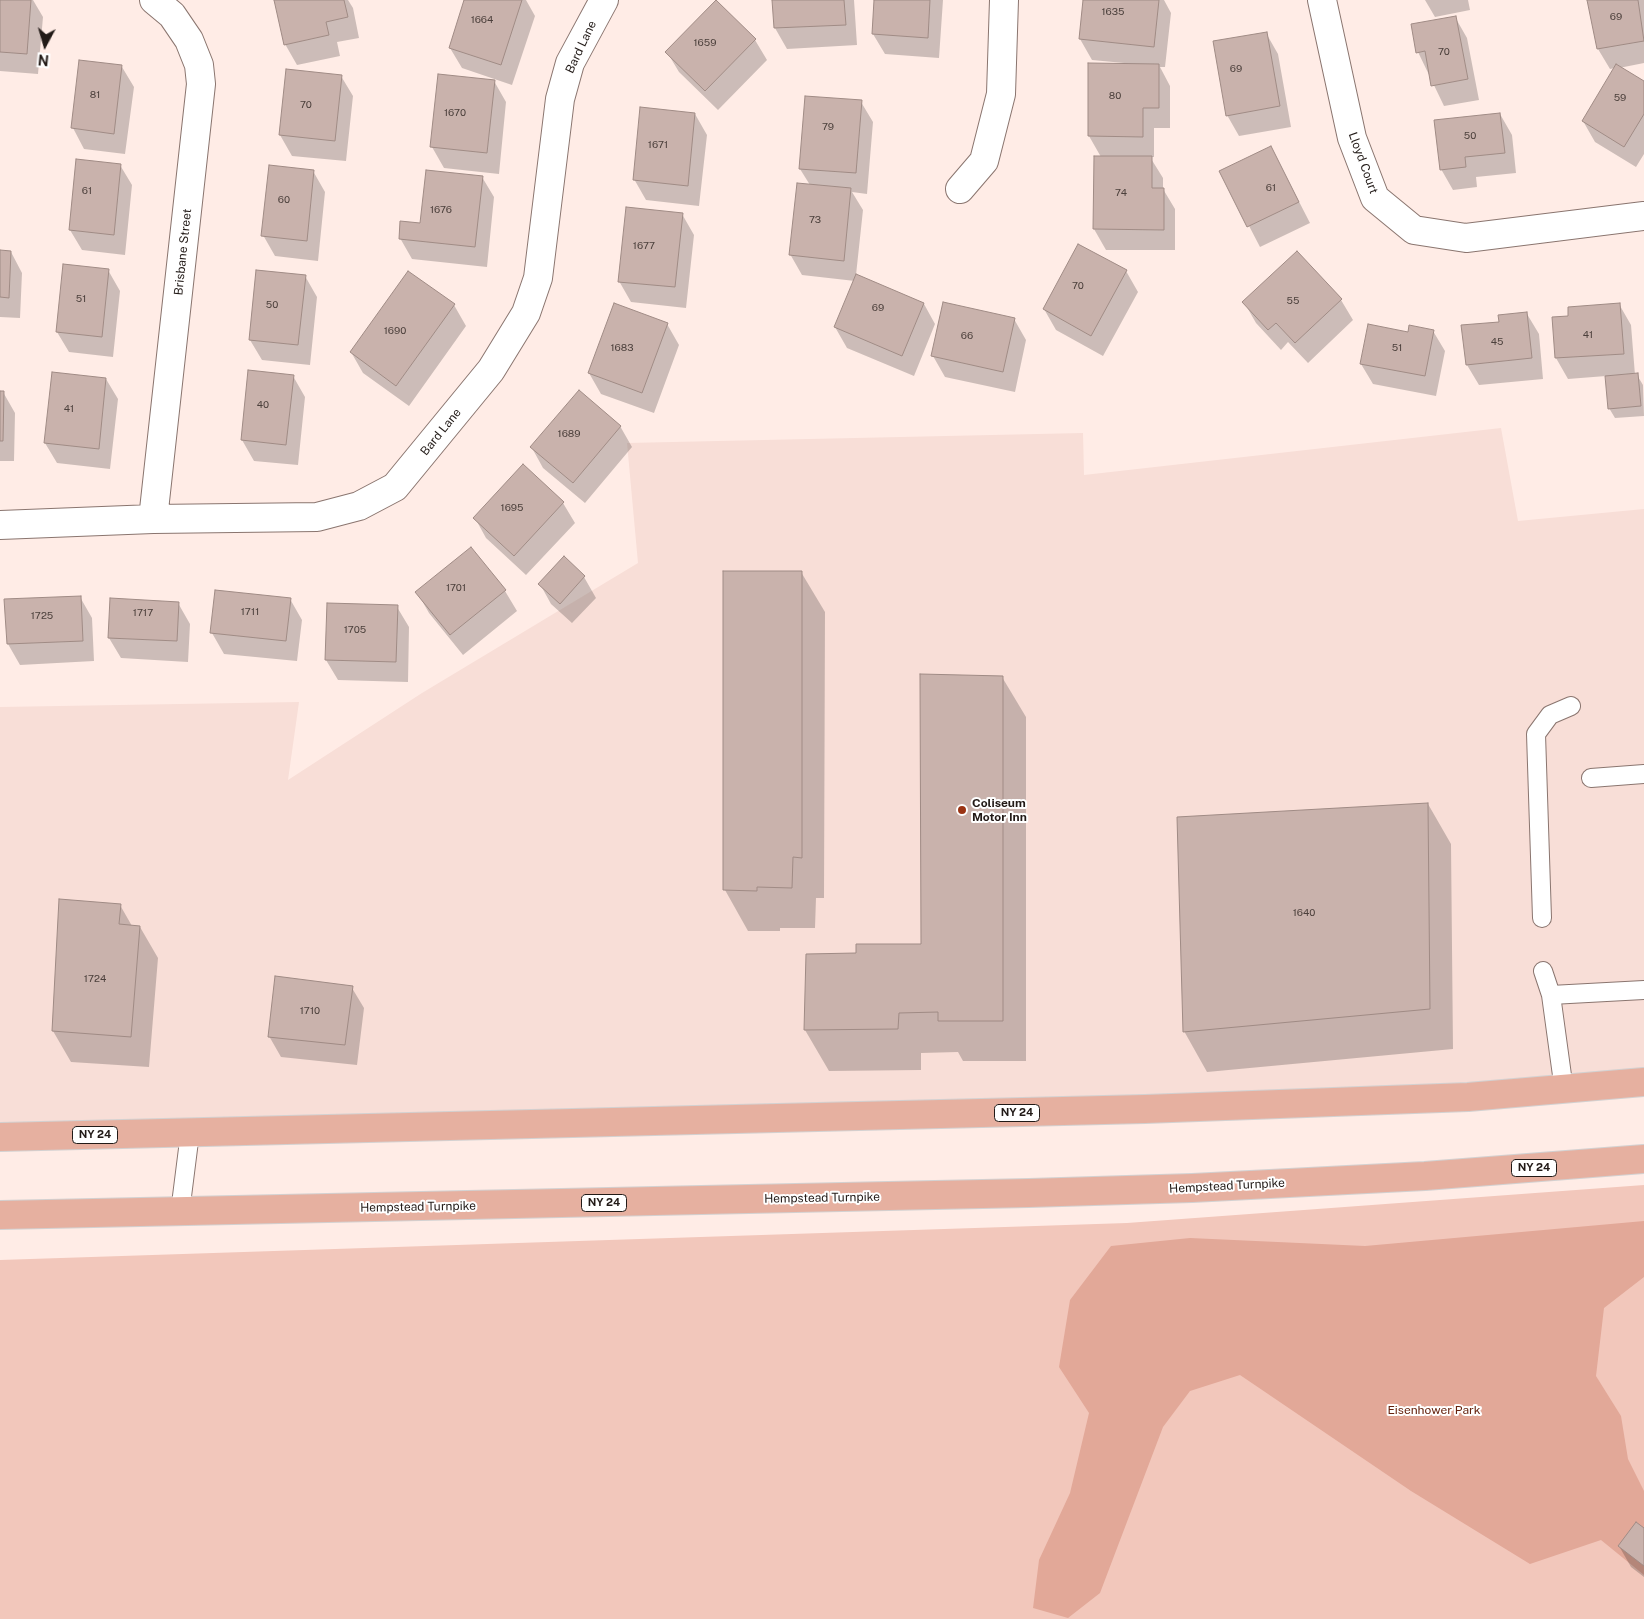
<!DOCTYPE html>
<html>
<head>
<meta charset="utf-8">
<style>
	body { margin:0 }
	#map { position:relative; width:1644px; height:1619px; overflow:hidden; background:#ffece6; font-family:"Public Sans",sans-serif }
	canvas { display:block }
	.north { position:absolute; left:20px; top:20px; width:50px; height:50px; -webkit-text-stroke:4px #fff; paint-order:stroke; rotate:186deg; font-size:14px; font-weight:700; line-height:20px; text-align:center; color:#221a17 }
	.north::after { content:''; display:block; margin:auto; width:18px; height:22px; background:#221a17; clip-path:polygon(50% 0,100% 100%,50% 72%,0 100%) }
</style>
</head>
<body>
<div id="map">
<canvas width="1644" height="1619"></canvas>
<div class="north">N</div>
</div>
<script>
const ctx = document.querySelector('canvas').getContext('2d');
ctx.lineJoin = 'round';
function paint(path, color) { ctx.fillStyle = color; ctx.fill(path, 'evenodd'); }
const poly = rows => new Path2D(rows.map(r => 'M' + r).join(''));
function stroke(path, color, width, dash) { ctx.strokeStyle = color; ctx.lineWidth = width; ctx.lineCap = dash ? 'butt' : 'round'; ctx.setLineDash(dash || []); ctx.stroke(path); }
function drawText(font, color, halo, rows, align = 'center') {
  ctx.font = font + ' "Public Sans",sans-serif'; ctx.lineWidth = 4; ctx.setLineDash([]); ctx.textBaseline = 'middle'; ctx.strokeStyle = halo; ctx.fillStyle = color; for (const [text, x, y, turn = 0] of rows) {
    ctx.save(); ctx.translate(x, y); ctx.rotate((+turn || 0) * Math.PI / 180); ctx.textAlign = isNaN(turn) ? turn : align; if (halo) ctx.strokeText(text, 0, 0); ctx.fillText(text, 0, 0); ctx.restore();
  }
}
paint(poly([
	[1501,428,1518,521,1644,509,1644,1079,0,1134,0,707,299,702,288,780,422,693,638,563,627,443,1083,433,1084,475]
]), '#f8ded7');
paint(poly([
	[1644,1185,1644,1619,0,1619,0,1260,1127,1223]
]), '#f2c7bb');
paint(poly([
	[1644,1221,1644,1277,1604,1308,1596,1376,1621,1416,1628,1459,1644,1491,1644,1575,1601,1540,1530,1564,1411,1491,1240,1375,1190,1391,1163,1427,1100,1593,1068,1618,1033,1608,1039,1560,1070,1493,1089,1413,1059,1367,1070,1300,1111,1246,1190,1238,1365,1246]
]), '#e2a898');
paint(poly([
	[0,0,33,0,43,17,38,74,0,71],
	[276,0,348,0,353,8,359,38,337,42,340,56,297,65,285,44],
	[466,0,526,0,535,16,512,85,462,68,450,48],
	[774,0,854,0,857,45,787,49,775,28],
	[875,0,943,0,939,58,885,54,873,34],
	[1084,0,1164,0,1171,13,1165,67,1160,67,1170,86,1170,128,1154,128,1154,157,1150,157,1163,178,1163,189,1175,209,1175,250,1106,250,1094,229,1101,157,1089,136,1089,65,1124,65,1124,63,1092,60,1080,39],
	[1425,0,1468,0,1470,10,1435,17],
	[1589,0,1644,0,1644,63,1619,68,1644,82,1644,154,1636,167,1595,142,1583,121,1615,68,1610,69,1598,49],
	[716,2,755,40,767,60,718,110,679,72,667,52],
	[1455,17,1467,38,1479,100,1444,106,1418,52],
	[1266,33,1278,54,1291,127,1239,136,1227,115],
	[80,62,122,67,134,87,125,154,84,149,73,128],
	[341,76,353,96,346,161,292,156,280,135],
	[494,81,506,102,499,174,444,168,432,147],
	[861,102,873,122,867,194,852,192,863,210,856,275,924,304,935,324,914,376,847,348,835,327,855,281,802,275,790,254,810,185,800,169],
	[695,114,707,135,699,206,646,200,634,179],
	[1500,114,1512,135,1516,173,1476,177,1477,187,1453,190,1441,169],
	[1271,147,1310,223,1260,247,1221,172],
	[120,165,132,185,125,255,82,250,70,230],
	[313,171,325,192,318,261,275,256,263,235],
	[482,177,494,197,487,267,412,259,400,238],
	[682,214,694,235,686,308,631,302,619,281],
	[0,252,11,252,22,273,20,318,0,317],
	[1297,252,1341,300,1353,320,1308,363,1288,342,1281,350,1256,323,1244,302],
	[108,270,120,291,113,357,69,352,57,332],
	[1126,271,1138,292,1103,356,1056,330,1044,309],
	[305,276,317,297,310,365,262,360,250,340],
	[1619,304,1631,325,1635,375,1637,375,1643,385,1644,416,1615,418,1609,408,1606,376,1568,379,1556,358,1554,318,1569,317],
	[454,305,466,326,409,406,363,373,351,352],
	[1527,314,1539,334,1543,379,1479,385,1467,365],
	[1014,319,1026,340,1015,392,945,377,933,356],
	[667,324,679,345,654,413,601,394,589,373],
	[1433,331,1445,351,1436,396,1373,384,1361,364],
	[293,376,305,397,298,465,254,461,242,440],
	[106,379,118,399,110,469,57,463,45,443],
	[0,392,3,392,15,413,14,461,0,461],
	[620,426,632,447,585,503,543,468,532,448],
	[563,503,575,523,526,575,486,538,475,518],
	[564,558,584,577,596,598,572,623,551,604,540,584],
	[724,572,801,572,825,612,824,898,816,898,815,928,780,928,780,931,748,931,725,890],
	[505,591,517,611,463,655,429,613,417,592],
	[80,597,92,618,94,661,20,665,8,644,5,601],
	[290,599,302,620,297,661,224,654,212,633],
	[178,603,190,624,188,662,121,658,109,638],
	[397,607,409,627,408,682,338,680,326,660],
	[1002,677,1026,717,1026,1061,963,1061,958,1052,921,1053,921,1070,829,1071,805,1030,807,955,858,954,923,946],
	[1428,804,1451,844,1453,1049,1207,1072,1184,1031],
	[60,900,120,905,132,926,140,927,158,958,149,1067,71,1062,53,1031],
	[352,988,364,1008,357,1065,281,1057,269,1036],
	[1644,1530,1644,1577,1631,1567,1619,1546]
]), '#0003');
const building = poly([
	[0,0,31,0,27,54,0,52,0,0],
	[274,0,344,0,348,17,326,22,329,35,284,45,274,0],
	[464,0,522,0,501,65,449,48,464,0],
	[716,0,756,39,705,91,665,52,716,0],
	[772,0,844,0,846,25,774,28,772,0],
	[874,0,930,0,928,38,872,34,874,0],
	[1083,0,1159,0,1154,47,1079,39,1083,0],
	[1587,0,1638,0,1644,41,1597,49,1587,0],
	[1456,16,1468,79,1431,86,1425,51,1416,53,1411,24,1456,16],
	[1267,32,1280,106,1226,116,1213,41,1267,32],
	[79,60,122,65,114,134,71,128,79,60],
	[1088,63,1159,64,1159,108,1143,108,1143,137,1088,136,1088,63],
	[1616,64,1644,81,1644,114,1624,147,1582,121,1616,64],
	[286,69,342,75,335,141,279,135,286,69],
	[438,74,495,80,487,153,430,147,438,74],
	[805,96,862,100,856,173,799,169,805,96],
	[640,107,695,113,688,186,633,180,640,107],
	[1500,113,1505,153,1465,157,1466,167,1440,170,1434,120,1500,113],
	[1271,146,1299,202,1247,227,1219,171,1271,146],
	[1094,156,1152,156,1152,188,1164,188,1164,230,1093,229,1094,156],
	[76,159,121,164,114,235,69,230,76,159],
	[269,165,314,170,307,241,261,236,269,165],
	[426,170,483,176,475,247,399,239,400,221,420,223,426,170],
	[797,183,851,188,844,261,789,255,797,183],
	[626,207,683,213,675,287,618,282,626,207],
	[1078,244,1127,270,1091,336,1043,309,1078,244],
	[0,250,11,251,9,298,0,297,0,250],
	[1297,251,1342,299,1295,343,1276,323,1268,330,1242,302,1297,251],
	[63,264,109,269,102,337,56,332,63,264],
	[256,270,306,275,298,345,249,340,256,270],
	[408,271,455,304,396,386,350,352,408,271],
	[856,274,924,303,902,356,834,327,856,274],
	[943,302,1015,318,1003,372,931,356,943,302],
	[614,303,668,323,642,393,588,373,614,303],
	[1620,303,1624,354,1555,358,1552,317,1568,316,1568,307,1620,303],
	[1527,312,1532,358,1466,365,1461,325,1499,322,1498,315,1527,312],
	[1368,324,1408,332,1409,325,1434,330,1425,376,1360,364,1368,324],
	[248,370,294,375,286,445,241,440,248,370],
	[52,372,106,378,99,449,44,443,52,372],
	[1638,373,1641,406,1608,409,1605,376,1638,373],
	[579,390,621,426,573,483,530,447,579,390],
	[0,391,4,391,3,441,0,441,0,391],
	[523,464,564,502,514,556,473,518,523,464],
	[471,547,506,590,450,635,415,592,471,547],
	[564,556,585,576,560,604,538,584,564,556],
	[723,571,802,571,802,858,793,857,792,888,757,887,757,891,723,890,723,571],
	[215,590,291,598,286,641,210,633,215,590],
	[81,596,83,641,7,644,4,599,81,596],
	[110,598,179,602,177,641,108,638,110,598],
	[327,603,398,605,396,662,325,660,327,603],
	[920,674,1003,676,1003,1021,938,1021,938,1012,899,1013,898,1029,804,1030,806,954,856,953,856,944,921,944,920,674],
	[1428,803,1430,1009,1183,1032,1177,817,1428,803],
	[59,899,121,904,119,924,140,926,131,1037,52,1031,59,899],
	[275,976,353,986,345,1045,268,1037,275,976],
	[1636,1522,1644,1528,1644,1566,1618,1546,1636,1522]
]);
paint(building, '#c9b2ac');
stroke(building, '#a08b85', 1);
const service = poly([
	[1591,778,1644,774],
	[1542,918,1536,734,1550,715,1571,706],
	[1543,971,1551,995,1564,1090],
	[1551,995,1644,990],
	[180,1212,190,1133]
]);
const minor = poly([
	[1322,0,1352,138,1375,198,1414,230,1466,238,1644,216],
	[960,189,984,161,1001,94,1004,0],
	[153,519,201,84,199,65,189,40,172,15,154,0],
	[0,525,153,519,317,517,359,506,395,487,491,370,526,313,538,278,560,99,570,63,604,0]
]);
const primary = poly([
	[0,1137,1145,1109,1468,1097,1644,1082],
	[0,1215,1029,1193,1192,1188,1425,1176,1644,1159]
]);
stroke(service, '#8a756f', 20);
stroke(minor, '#8a756f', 30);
stroke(primary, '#d3d1d1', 30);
stroke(service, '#fff', 18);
stroke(minor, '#fff', 28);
stroke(primary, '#e6b0a0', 28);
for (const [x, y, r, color] of [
	[962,810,5,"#9a3313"]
]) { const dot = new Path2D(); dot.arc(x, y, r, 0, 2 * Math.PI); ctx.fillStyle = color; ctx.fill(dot); stroke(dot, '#fff', 2); }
drawText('10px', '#4c403c', null, [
	["1635",1113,12],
	["69",1616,17],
	["1664",482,20],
	["1659",705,43],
	["70",1444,52],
	["69",1236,69],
	["81",95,95],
	["80",1115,96],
	["59",1620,98],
	["70",306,105],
	["1670",455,113],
	["79",828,127],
	["50",1470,136],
	["1671",658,145],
	["61",1271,188],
	["61",87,191],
	["74",1121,193],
	["60",284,200],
	["1676",441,210],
	["73",815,220],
	["1677",644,246],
	["70",1078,286],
	["51",81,299],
	["55",1293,301],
	["50",272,305],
	["69",878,308],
	["1690",395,331],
	["41",1588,335],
	["66",967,336],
	["45",1497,342],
	["1683",622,348],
	["51",1397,348],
	["40",263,405],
	["41",69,409],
	["1689",569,434],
	["1695",512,508],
	["1701",456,588],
	["1711",250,612],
	["1717",143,613],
	["1725",42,616],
	["1705",355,630],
	["1640",1304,913],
	["1724",95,979],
	["1710",310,1011]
]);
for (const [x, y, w] of [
	[1017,1113,45],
	[95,1135,45],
	[1534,1168,45],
	[604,1203,45]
]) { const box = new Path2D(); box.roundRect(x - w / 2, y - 8.5, w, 17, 4); ctx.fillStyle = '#fff'; ctx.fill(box); stroke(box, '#221a17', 1); }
drawText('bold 11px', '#221a17', null, [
	["NY 24",1017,1113],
	["NY 24",95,1135],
	["NY 24",1534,1168],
	["NY 24",604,1203]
]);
drawText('12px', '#221a17', '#fff', [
	["Bard Lane",581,47,-65],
	["Lloyd Court",1363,163,70],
	["Brisbane Street",183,252,-84],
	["Bard Lane",441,432,-51],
	["Hempstead Turnpike",1227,1186,-3],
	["Hempstead Turnpike",822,1198,-1],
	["Hempstead Turnpike",418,1207,-1]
]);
drawText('bold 12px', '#221a17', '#fff', [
	["Coliseum",972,803],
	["Motor Inn",972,817]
], 'left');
drawText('12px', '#64210c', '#fff', [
	["Eisenhower Park",1434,1410]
]);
</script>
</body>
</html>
